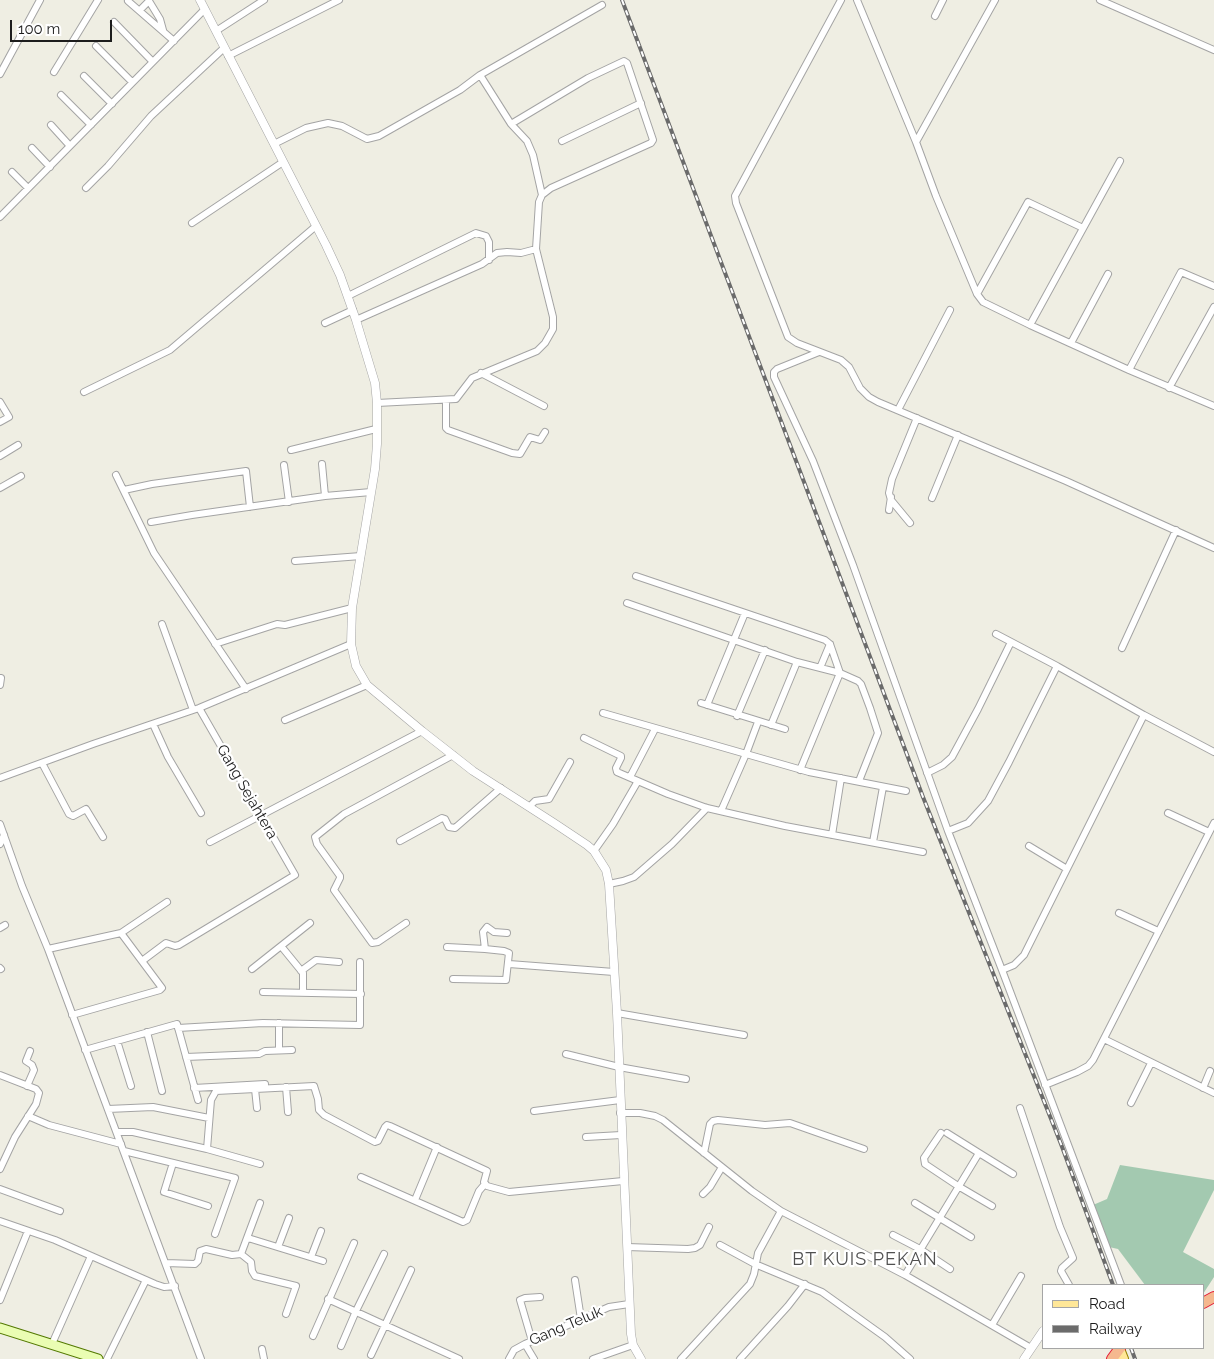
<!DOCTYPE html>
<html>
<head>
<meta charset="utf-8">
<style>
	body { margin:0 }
	#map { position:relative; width:1214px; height:1359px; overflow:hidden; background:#efeee3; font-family:Raleway,sans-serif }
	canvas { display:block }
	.legend { position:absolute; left:1042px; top:1284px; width:162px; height:65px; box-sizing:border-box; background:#fff; border:1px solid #a5a5a5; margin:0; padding:6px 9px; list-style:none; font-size:15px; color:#1d1d1d }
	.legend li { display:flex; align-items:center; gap:10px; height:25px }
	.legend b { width:25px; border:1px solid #a5a5a5 }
	.scale { position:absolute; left:10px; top:20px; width:102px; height:22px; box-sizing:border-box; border:2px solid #1d1d1d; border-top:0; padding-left:6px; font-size:15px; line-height:18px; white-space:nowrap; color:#1d1d1d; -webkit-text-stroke:4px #fff; paint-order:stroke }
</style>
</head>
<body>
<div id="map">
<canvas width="1214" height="1359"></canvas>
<ul class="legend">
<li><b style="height:6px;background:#ffe798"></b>Road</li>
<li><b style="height:6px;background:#6b6b6b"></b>Railway</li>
</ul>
<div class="scale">100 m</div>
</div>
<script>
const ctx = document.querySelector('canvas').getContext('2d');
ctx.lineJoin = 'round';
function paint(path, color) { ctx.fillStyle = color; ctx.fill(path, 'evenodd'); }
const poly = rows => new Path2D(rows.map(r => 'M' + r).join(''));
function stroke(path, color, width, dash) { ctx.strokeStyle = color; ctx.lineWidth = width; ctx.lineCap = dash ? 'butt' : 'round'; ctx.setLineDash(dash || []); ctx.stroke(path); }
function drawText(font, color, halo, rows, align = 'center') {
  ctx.font = font + ' Raleway,sans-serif'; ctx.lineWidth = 4.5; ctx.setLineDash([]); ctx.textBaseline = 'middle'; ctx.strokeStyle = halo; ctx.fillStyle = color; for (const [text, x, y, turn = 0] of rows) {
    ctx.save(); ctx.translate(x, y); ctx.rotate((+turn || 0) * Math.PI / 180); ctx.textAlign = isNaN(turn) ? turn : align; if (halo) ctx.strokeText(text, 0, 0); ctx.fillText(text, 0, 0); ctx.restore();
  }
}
paint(poly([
	[1120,1165,1214,1180,1214,1190,1183,1252,1214,1269,1214,1277,1203,1294,1203,1285,1145,1285,1118,1249,1109,1247,1093,1205,1107,1199]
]), '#a3c9b0');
const minor = poly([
	[841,0,735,196,736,203,788,337,797,343,841,360,849,367,860,388,869,397,878,402,1066,481,1214,548],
	[857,0,916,142],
	[995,0,916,142,936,196,977,294,983,302,1030,325,1129,370,1214,406],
	[1100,0,1214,50],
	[128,1,174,41],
	[140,10,149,1,160,19,163,30],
	[935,16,943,0],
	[114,22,152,61],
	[216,31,264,0],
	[96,46,132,82],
	[228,56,339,0],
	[54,72,98,0],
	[0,74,40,0],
	[480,75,511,124,527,141,533,155,542,195],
	[84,76,112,104],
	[61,95,91,125],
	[51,125,70,146],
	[562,141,641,103],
	[274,144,306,128,328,123,342,126,367,139,379,136,460,90,480,75,602,5],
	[32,148,50,167],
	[12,172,28,188],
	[86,188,108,166,151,116,224,48],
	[0,217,205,9],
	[192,223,283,162],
	[977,294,1028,202,1083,228],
	[348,296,476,233,486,236,489,242,489,260],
	[356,320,482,264,497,253,507,252,521,253,536,249],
	[325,323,353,310],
	[1030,325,1120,161],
	[1071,343,1108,274],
	[819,352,777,369,774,372,774,377,813,461,853,565,948,831,1002,970,1121,1285],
	[1129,370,1181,272,1214,286],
	[481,373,544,406],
	[1169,388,1214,307],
	[84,392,170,350,316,226],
	[446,400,446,428,448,430,512,453,520,454,530,437,540,440,545,432],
	[0,402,9,417,0,422],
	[377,403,456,399,472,378,537,351,545,343,553,329,553,317,536,249,539,202,542,195,551,188,651,143,653,140,627,63,624,61,588,78,511,124],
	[898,410,950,310],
	[291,450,376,429],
	[0,456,18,445],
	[322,464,325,496],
	[284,465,289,502],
	[116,475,154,553,246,689],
	[0,488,21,476],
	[124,490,152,484,246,471,250,507],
	[932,498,958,435],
	[889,510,891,497],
	[151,522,192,515,325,496,371,492],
	[910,523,891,500,889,493,892,479,917,418],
	[295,561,361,556],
	[636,576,787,627,825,640,830,644,840,673,800,770],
	[627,603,797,662,840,673,858,681,861,684,870,708,878,733,859,781],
	[162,624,193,710],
	[996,634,1057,666,1144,715,1214,752],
	[215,644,277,624,285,625,352,608],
	[1122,648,1176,530],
	[820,668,830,644],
	[0,685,1,678],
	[701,703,785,729],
	[707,705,745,613],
	[603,713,809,772,906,791],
	[737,716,765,650],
	[285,720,367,685],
	[153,724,168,757,201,813],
	[771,725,797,662],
	[584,738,621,756,621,758,616,768,617,772,668,794,707,808,785,826,923,852],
	[42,763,69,814,73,816,86,809,103,837],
	[927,773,943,765,952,757,978,709,1011,642],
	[630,777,655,729],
	[0,778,93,744,199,708,351,644],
	[529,807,535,801,549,799,570,762],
	[721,811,746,754,758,722],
	[1168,813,1209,832],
	[0,824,22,886,48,949,201,1359],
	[948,831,968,823,988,801,1009,762,1057,666],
	[832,835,841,778],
	[400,841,442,818,445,819,449,827,455,828,501,788],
	[210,842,422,731],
	[873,842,883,787],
	[0,844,4,835],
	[1029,846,1067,869],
	[594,851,613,824,638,781],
	[609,884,623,881,634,877,672,844,707,808],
	[1119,913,1158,931],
	[406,923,378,942,372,943,334,890,340,878,340,876,317,844,315,837,344,814,453,755],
	[0,928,5,925],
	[281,946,303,973,303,993],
	[447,947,485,949],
	[48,949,121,933,167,902],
	[142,961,166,943,175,946,179,945,295,875,199,708],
	[509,964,614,972],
	[0,968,1,969],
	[252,969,310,923],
	[1002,970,1014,965,1024,955,1144,715],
	[301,971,316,960,339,962],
	[453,979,506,980,509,953,504,951,485,949,483,932,487,927,494,932,507,933],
	[263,992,361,994],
	[617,1013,744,1035],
	[72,1015,160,990,162,988,121,933],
	[178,1028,263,1023,360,1025,360,962],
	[147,1032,162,1091],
	[1104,1039,1214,1093],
	[117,1041,131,1086],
	[85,1050,177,1024,198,1100],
	[279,1050,279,1023],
	[566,1054,619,1067,686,1079],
	[186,1057,259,1054,265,1051,292,1050],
	[0,1075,36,1089,39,1093,36,1104,15,1137,0,1169],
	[1045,1085,1077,1072,1088,1066,1093,1060,1214,823],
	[27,1086,34,1070,32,1065,26,1061,30,1051],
	[286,1087,288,1112],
	[194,1088,265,1084],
	[1203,1088,1210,1071],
	[255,1089,257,1108],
	[1131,1103,1151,1063],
	[1020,1108,1060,1227,1073,1258,1062,1268,1061,1271,1069,1285],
	[108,1109,153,1107,209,1118],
	[534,1111,620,1100],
	[620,1113,640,1113,655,1116,663,1120,752,1191,781,1211,905,1275,1031,1348],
	[28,1116,49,1125,121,1144],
	[117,1132,133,1132,207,1149,260,1164],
	[941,1133,924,1158,925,1164,958,1186,992,1206],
	[586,1137,621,1135],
	[207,1149,211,1100,216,1091,314,1086,318,1099,319,1110,324,1115,375,1142,378,1141,385,1127,387,1125,390,1126,487,1171,484,1182,487,1186,509,1192,623,1181],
	[124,1151,235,1178,215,1234],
	[704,1153,710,1124,713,1121,718,1120,765,1125,790,1123,864,1149],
	[979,1153,1013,1174],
	[173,1163,164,1192,208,1206],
	[361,1177,463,1222,467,1220,479,1191,485,1184],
	[0,1189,60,1211],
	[703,1194,710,1187,722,1167],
	[415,1200,437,1147],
	[915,1203,971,1237],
	[0,1221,55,1240,155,1284,164,1287,175,1286],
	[893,1235,920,1249,950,1269],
	[248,1238,323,1261],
	[720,1245,755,1264,822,1292,885,1337,910,1359],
	[278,1247,289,1218],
	[627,1247,688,1249,695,1248,700,1245,709,1227],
	[241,1254,251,1262,252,1271,255,1276,296,1286,286,1314],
	[311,1257,321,1231],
	[166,1263,195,1264,198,1261,200,1251,206,1249,232,1255,241,1254,260,1203],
	[905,1275,979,1153,947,1133],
	[575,1280,581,1319],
	[328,1299,459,1359],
	[0,1300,28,1231],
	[992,1325,1021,1276],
	[313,1336,354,1243],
	[532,1341,520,1300,525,1298,540,1297],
	[52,1344,91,1256],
	[525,1344,534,1359],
	[341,1346,356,1311,384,1254],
	[262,1349,264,1359],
	[371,1355,411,1270],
	[107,1359,146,1280],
	[509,1359,514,1350,525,1344,609,1307,629,1304],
	[593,1359,633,1345],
	[681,1359,750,1284,754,1274,758,1253,781,1211],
	[740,1359,788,1306,805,1284]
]);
const tertiary = poly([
	[200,0,326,245,340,275,356,320,375,383,377,403,377,444,375,469,352,608,351,644,356,666,367,685,422,731,473,771,554,823,587,845,594,851,606,870,609,884,617,1013,631,1334,633,1345,641,1359],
	[1024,1359,1043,1331]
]);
const secondary = poly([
	[0,1328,98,1359]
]);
const primary = poly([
	[1119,1349,1123,1359]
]);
const trunk = poly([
	[1203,1303,1214,1297],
	[1112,1359,1120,1348]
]);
stroke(minor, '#a4a4a4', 8);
stroke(tertiary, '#a4a4a4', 9);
stroke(secondary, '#537900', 11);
stroke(primary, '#978400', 12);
stroke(trunk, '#e31a36', 12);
stroke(minor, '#fff', 6);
stroke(tertiary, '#fff', 8);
stroke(secondary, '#eafdb3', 9);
stroke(primary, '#ffe798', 10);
stroke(trunk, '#f5b88f', 10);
const rail = poly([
	[622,0,923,797,1061,1144,1113,1285],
	[1131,1348,1135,1359]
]);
stroke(rail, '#6b6b6b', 4);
stroke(rail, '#fff', 2, [5.5]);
drawText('15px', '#1d1d1d', '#fff', [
	["Gang Sejahtera",247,792,60],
	["Gang Teluk",566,1326,-23]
]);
ctx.letterSpacing = '1px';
drawText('18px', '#505050', '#fff', [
	["BT KUIS PEKAN",865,1260]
]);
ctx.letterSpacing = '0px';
</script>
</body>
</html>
